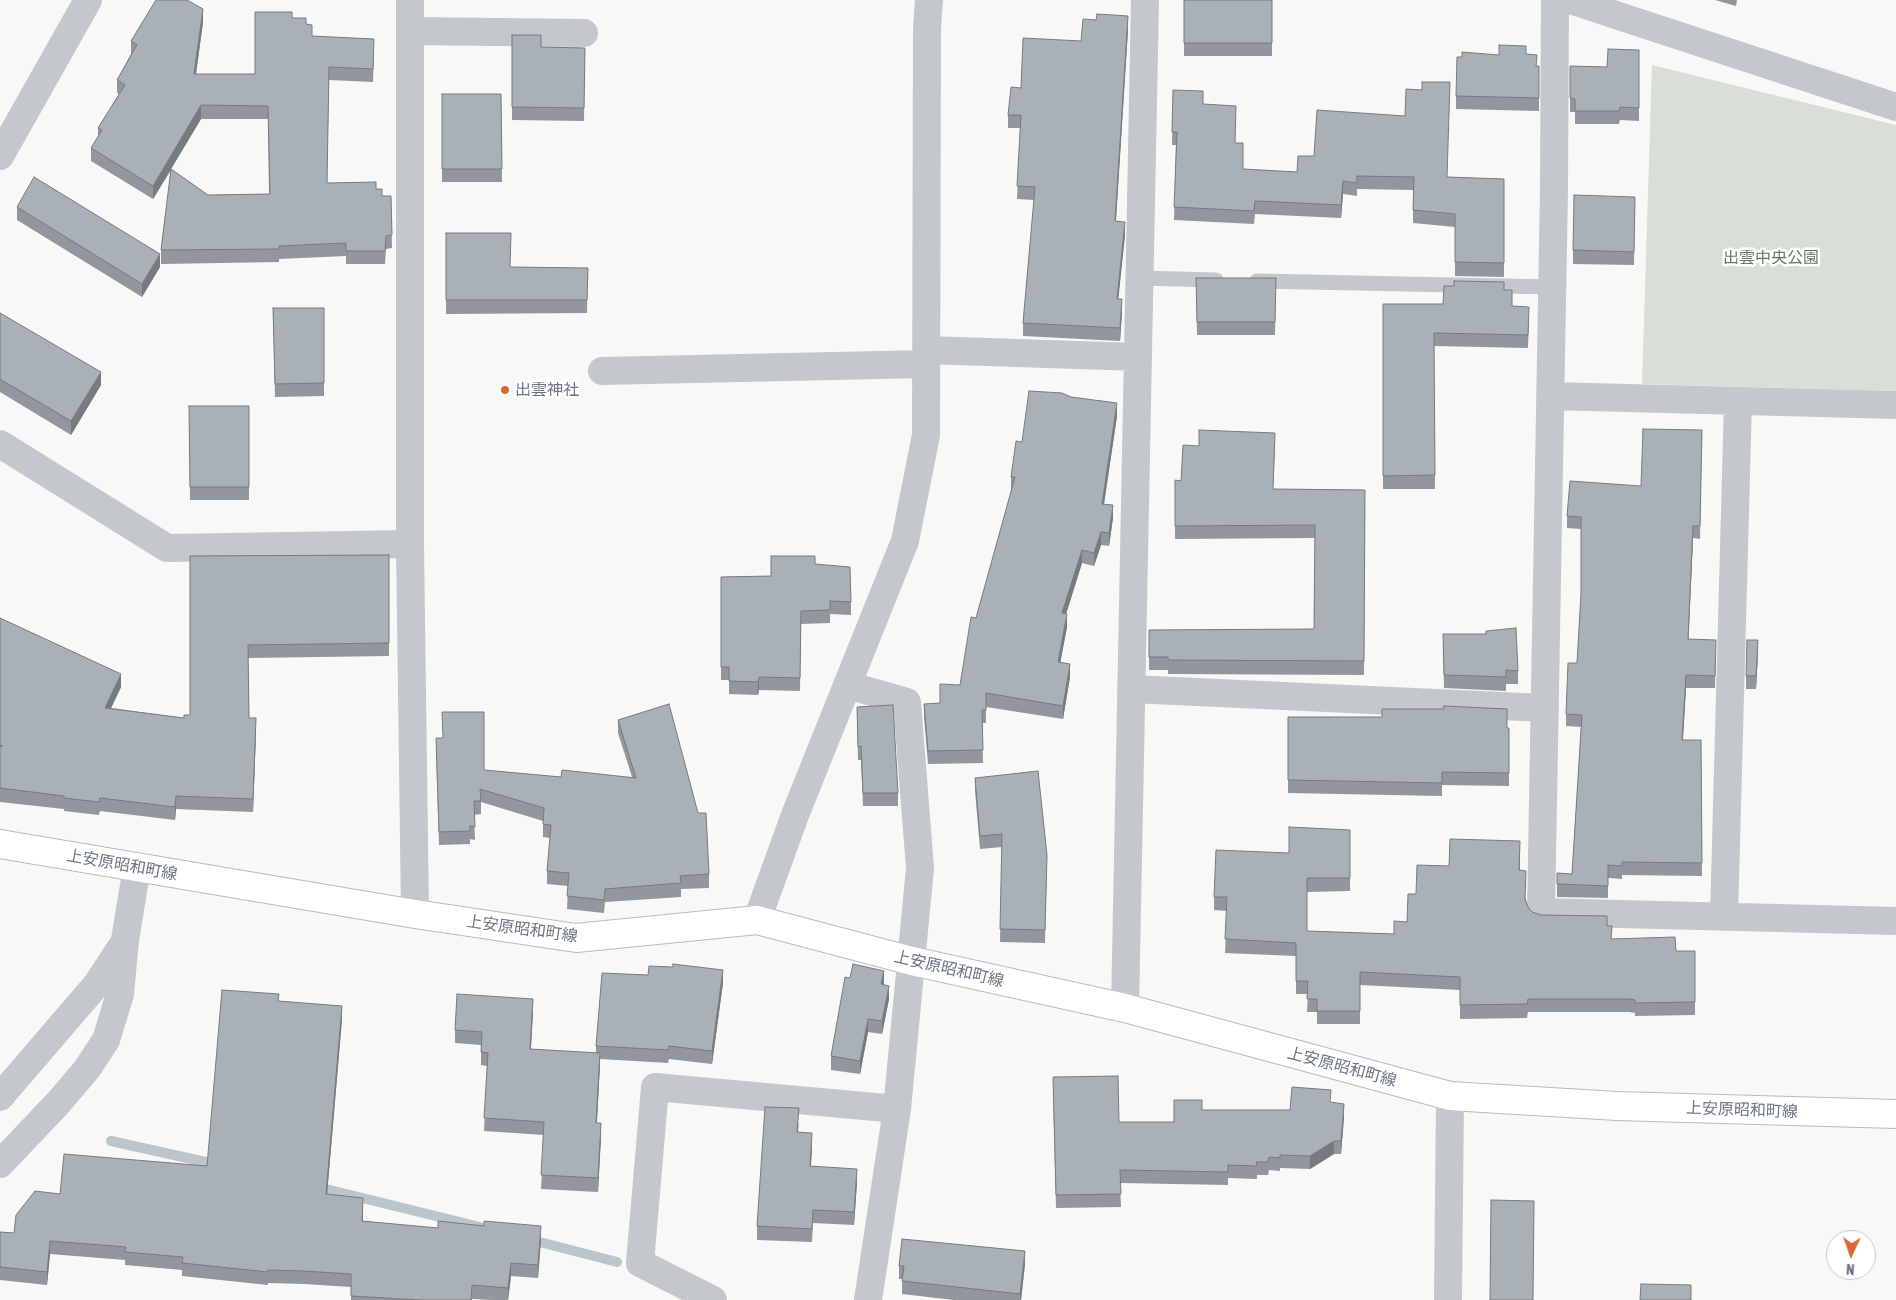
<!DOCTYPE html>
<html>
<head>
<meta charset="utf-8">
<style>
	body { margin:0 }
	#map { position:relative; width:1896px; height:1300px; overflow:hidden; background:#f8f8f6; font-family:"Asap Condensed",sans-serif }
	canvas { display:block }
	.north { position:absolute; left:1826px; top:1230px; width:50px; height:50px; box-sizing:border-box; background:#fff; border:1px solid #c3c8ce; border-radius:50%; rotate:183deg; font-size:14px; font-weight:700; line-height:20px; text-align:center; color:#697684 }
	.north::after { content:''; display:block; margin:auto; width:18px; height:22px; background:#d76837; clip-path:polygon(50% 0,100% 100%,50% 72%,0 100%) }
</style>
</head>
<body>
<div id="map">
<canvas width="1896" height="1300"></canvas>
<div class="north">N</div>
</div>
<script>
const ctx = document.querySelector('canvas').getContext('2d');
ctx.lineJoin = 'round';
function paint(path, color) { ctx.fillStyle = color; ctx.fill(path, 'evenodd'); }
const poly = rows => new Path2D(rows.map(r => 'M' + r).join(''));
function stroke(path, color, width, dash) { ctx.strokeStyle = color; ctx.lineWidth = width; ctx.lineCap = dash ? 'butt' : 'round'; ctx.setLineDash(dash || []); ctx.stroke(path); }
function drawText(font, color, halo, rows, align = 'center') {
  ctx.font = font + ' "Asap Condensed","Noto Sans JP",sans-serif'; ctx.lineWidth = 5; ctx.setLineDash([]); ctx.textBaseline = 'middle'; ctx.strokeStyle = halo; ctx.fillStyle = color; for (const [text, x, y, turn = 0] of rows) {
    ctx.save(); ctx.translate(x, y); ctx.rotate((+turn || 0) * Math.PI / 180); ctx.textAlign = isNaN(turn) ? turn : align; if (halo) ctx.strokeText(text, 0, 0); ctx.fillText(text, 0, 0); ctx.restore();
  }
}
paint(poly([
	[1652,65,1896,125,1896,391,1642,384]
]), '#d9dfd7');
stroke(poly([
	[111,1141,219,1165],
	[314,1186,480,1227],
	[528,1239,617,1262]
]), '#bcc5cb', 10);
const secondary = poly([
	[0,844,415,914,576,938,757,920,912,961,1125,1008,1450,1096,1617,1106,1896,1114]
]);
stroke(secondary, '#b7bbbf', 30);
stroke(poly([
	[1139,278,1216,280],
	[1257,281,1552,287]
]), '#c4c7cb', 15);
stroke(poly([
	[410,0,410,544,415,914],
	[1555,0,1554,189,1541,912,1896,921],
	[1570,0,1896,107],
	[411,31,584,33],
	[0,156,88,0],
	[927,350,1138,357],
	[602,371,926,364],
	[1551,396,1896,405],
	[0,444,167,548,410,544],
	[847,685,907,702,920,868,897,1109,868,1300],
	[1131,689,1545,708],
	[1724,917,1738,401],
	[757,920,795,815,905,541,926,435,927,29,929,0],
	[1125,1008,1145,0],
	[713,1300,640,1263,655,1087,897,1109],
	[1448,1300,1450,1096]
]), '#c4c7cb', 28);
stroke(poly([
	[0,1097,97,984,122,946],
	[0,1164,58,1103,87,1069,106,1040,120,994,125,940,137,867]
]), '#c4c7cb', 28);
stroke(secondary, '#fff', 28);
paint(poly([
	[1184,0,1272,0,1272,56,1184,56],
	[1715,0,1737,0,1736,6],
	[292,18,306,24,312,36,374,53,373,82,329,80,327,183,376,189,382,196,391,196,392,248,386,249,385,264,346,264,346,256,279,259,279,262,161,264,161,250,171,170,153,199,91,161,91,148,98,136,98,128,119,94,117,93,117,80,131,54,131,41,203,22,196,74,255,74],
	[201,119,268,119,269,194,208,195,171,169],
	[1128,29,1116,221,1125,235,1118,299,1122,312,1120,341,1023,336,1023,323,1034,200,1017,199,1020,128,1008,128,1008,115,1021,88,1081,41],
	[512,35,541,47,585,48,584,121,512,120],
	[1639,50,1639,121,1620,120,1619,124,1575,124,1575,112,1570,112,1570,66,1607,67],
	[1526,54,1537,66,1539,66,1539,111,1456,109,1456,96,1462,57,1499,55],
	[1173,90,1203,104,1235,143,1243,169,1297,172,1504,179,1504,277,1455,276,1455,227,1413,223,1413,190,1357,189,1357,196,1343,194,1341,218,1255,214,1254,224,1174,220,1176,145,1172,145],
	[442,94,501,94,502,182,442,182],
	[1635,197,1634,265,1573,264,1573,250],
	[17,207,160,267,142,297,17,220],
	[446,233,511,267,588,268,587,313,446,314],
	[1196,278,1276,278,1275,335,1197,335],
	[1504,290,1512,306,1529,320,1528,348,1434,346,1435,489,1383,489,1383,304,1443,304],
	[273,308,324,308,324,396,275,397],
	[0,313,101,385,71,435,0,392],
	[1071,397,1117,416,1104,504,1113,518,1109,546,1101,545,1094,566,1082,563,1066,614,1067,627,1060,662,1070,677,1063,719,986,707,986,723,982,723,983,763,928,764,924,717,924,704,940,703,960,685,976,618,1012,490,1011,490,1011,477],
	[189,406,249,406,249,500,190,500],
	[1702,430,1700,539,1693,538,1688,639,1716,652,1715,688,1686,688,1683,740,1701,740,1702,876,1622,875,1622,879,1608,878,1608,898,1557,897,1557,873,1572,874,1581,727,1566,726,1566,714,1577,663,1581,594,1581,529,1567,528,1567,516,1641,486],
	[1199,446,1275,446,1273,489,1365,490,1364,675,1168,674,1168,670,1149,670,1149,630,1314,629,1315,538,1175,539,1175,480,1181,481],
	[389,555,389,656,248,658,249,718,256,731,253,812,176,809,175,820,100,811,99,815,64,811,64,809,0,802,0,618,121,687,111,708,184,718,190,715,190,556],
	[815,564,851,602,851,615,830,614,830,623,801,624,800,691,759,690,758,695,729,694,729,680,721,680,721,577,771,576],
	[1443,634,1518,671,1518,684,1506,684,1506,691,1444,688],
	[1758,653,1756,689,1746,689,1746,676],
	[857,707,898,793,898,806,863,806,861,760,858,760],
	[1288,717,1509,728,1509,786,1442,785,1442,796,1288,793],
	[618,720,709,874,709,888,681,889,681,897,605,902,604,913,567,909,568,886,547,884,547,871,550,838,543,837,543,821,481,802,481,814,474,815,475,840,470,839,470,844,439,845,436,751,484,770,561,777,632,777,618,733],
	[975,778,1047,855,1045,943,1000,942,1002,847,980,849,975,791],
	[1350,830,1350,891,1307,892,1307,931,1394,934,1407,922,1416,894,1449,866,1520,854,1520,870,1526,900,1528,907,1532,912,1541,915,1607,926,1612,939,1676,951,1695,951,1695,1015,1635,1016,1635,1013,1629,1012,1528,1012,1527,1018,1460,1019,1460,990,1360,985,1360,1024,1317,1024,1317,1012,1307,1012,1308,994,1296,994,1296,956,1225,953,1227,911,1214,910,1214,897],
	[723,983,712,1064,669,1059,668,1063,600,1059,597,1123,601,1136,598,1192,541,1189,544,1135,484,1131,487,1066,481,1065,481,1045,455,1043,455,1030,533,1012,531,1049,596,1053,596,1046],
	[884,985,889,999,882,1034,868,1032,860,1074,831,1070,831,1056],
	[279,1001,342,1019,327,1194,363,1211,363,1221,541,1239,538,1278,511,1276,508,1300,492,1300,472,1299,472,1300,351,1300,351,1287,304,1284,268,1283,268,1285,182,1276,182,1270,125,1265,125,1260,50,1254,47,1285,0,1280,0,1232,14,1233,60,1194,207,1166],
	[1053,1090,1119,1122,1174,1122,1202,1110,1290,1110,1331,1103,1344,1117,1341,1154,1334,1154,1310,1169,1280,1168,1280,1171,1269,1170,1268,1175,1257,1175,1257,1179,1228,1178,1228,1185,1120,1183,1121,1207,1056,1208],
	[799,1122,798,1132,812,1146,811,1166,857,1182,854,1225,813,1223,812,1242,757,1240,757,1226],
	[1025,1264,1021,1300,954,1300,902,1294,902,1279,899,1279,899,1266]
]), '#91979d');
paint(poly([
	[203,9,203,22,194,88,194,74],
	[1128,16,1128,29,1115,234,1115,221],
	[201,105,201,119,153,199,153,186],
	[1343,181,1343,194,1341,218,1341,205],
	[1125,222,1125,235,1117,312,1117,299],
	[160,254,160,267,142,297,142,284],
	[1122,299,1122,312,1120,341,1120,328],
	[101,372,101,385,71,435,71,421],
	[1117,403,1117,416,1102,517,1102,504],
	[1113,505,1113,518,1109,546,1109,533],
	[1693,526,1693,538,1688,652,1688,639],
	[1101,532,1101,545,1094,566,1094,553],
	[1082,550,1082,563,1062,627,1062,613],
	[1067,614,1067,627,1058,675,1058,662],
	[1758,640,1758,653,1756,689,1756,676],
	[1070,664,1070,677,1063,719,1063,706],
	[121,674,121,687,105,721,105,708],
	[1686,675,1686,688,1682,752,1682,740],
	[759,677,759,690,758,695,758,682],
	[256,718,256,731,253,812,253,799],
	[176,796,176,809,175,820,175,807],
	[723,970,723,983,712,1064,712,1051],
	[884,971,884,984,881,998,881,984],
	[889,986,889,999,882,1034,882,1021],
	[533,999,533,1012,530,1062,530,1049],
	[342,1006,342,1019,326,1207,326,1194],
	[868,1019,868,1032,860,1074,860,1061],
	[600,1053,600,1066,596,1136,596,1123],
	[1344,1104,1344,1117,1341,1154,1341,1141],
	[601,1123,601,1136,598,1192,598,1178],
	[812,1133,812,1146,810,1179,810,1166],
	[1334,1141,1334,1154,1310,1169,1310,1156],
	[857,1169,857,1182,854,1225,854,1212],
	[363,1198,363,1211,362,1234,362,1221],
	[541,1226,541,1239,538,1278,538,1265],
	[50,1241,50,1254,47,1285,47,1272],
	[1025,1251,1025,1264,1021,1300,1020,1300],
	[511,1263,511,1276,508,1300,508,1288]
]), '#767b7f');
const building = poly([
	[156,0,187,0,203,9,194,74,255,74,255,12,292,12,292,18,306,18,306,24,312,25,312,36,374,39,373,69,329,67,327,183,376,182,376,189,382,189,382,196,391,196,392,235,386,236,385,251,346,251,346,243,279,246,279,249,161,250,171,169,208,195,270,194,268,106,201,105,153,186,91,148,102,130,98,128,125,85,117,80,137,45,131,41,156,0],
	[1184,0,1272,0,1272,43,1184,43,1184,0],
	[1097,14,1128,16,1115,221,1125,222,1117,299,1122,299,1120,328,1023,323,1035,187,1017,186,1021,115,1008,115,1011,87,1021,88,1023,38,1081,41,1083,19,1096,20,1097,14],
	[512,35,541,35,541,47,585,48,584,108,512,107,512,35],
	[1499,45,1526,46,1526,54,1537,55,1536,66,1539,66,1539,98,1456,96,1457,57,1462,57,1462,52,1499,55,1499,45],
	[1608,49,1639,50,1639,108,1620,107,1619,111,1575,111,1575,99,1570,98,1570,66,1607,67,1608,49],
	[1422,82,1450,82,1447,177,1504,179,1504,263,1455,262,1455,214,1413,210,1414,177,1357,176,1357,183,1343,181,1341,205,1255,201,1254,211,1174,207,1177,132,1172,132,1173,90,1203,91,1203,104,1236,106,1235,143,1243,143,1243,169,1297,172,1298,156,1314,156,1317,110,1405,116,1406,89,1422,90,1422,82],
	[442,94,501,94,502,169,442,169,442,94],
	[34,177,160,254,142,284,17,207,34,177],
	[1574,195,1635,197,1634,252,1573,250,1574,195],
	[446,233,511,233,510,267,588,268,587,300,446,300,446,233],
	[1196,278,1276,278,1275,322,1197,322,1196,278],
	[1454,281,1504,282,1504,290,1512,290,1512,306,1529,307,1528,335,1434,333,1435,475,1383,476,1383,304,1443,304,1444,286,1454,286,1454,281],
	[273,308,324,308,324,383,275,384,273,308],
	[0,313,101,372,71,421,0,379,0,313],
	[1029,391,1062,393,1071,397,1117,403,1102,504,1113,505,1109,533,1101,532,1094,553,1082,550,1062,613,1067,614,1058,662,1070,664,1063,706,986,693,986,710,982,710,983,750,928,751,924,704,940,703,940,684,960,685,971,617,976,618,1015,477,1011,477,1016,441,1022,442,1029,391],
	[189,406,249,406,249,487,190,487,189,406],
	[1643,429,1702,430,1700,526,1693,526,1688,639,1716,640,1715,676,1686,675,1682,740,1701,740,1702,863,1622,862,1622,866,1608,865,1608,886,1557,884,1557,873,1572,874,1582,715,1566,714,1568,663,1577,663,1581,594,1581,517,1567,516,1570,481,1641,486,1643,429],
	[1199,430,1275,433,1273,489,1365,490,1364,661,1168,660,1168,657,1149,657,1149,630,1314,629,1315,525,1175,526,1175,480,1181,481,1183,445,1199,446,1199,430],
	[389,555,389,643,248,645,249,718,256,718,253,799,176,796,175,807,100,798,99,802,64,798,64,796,0,788,0,746,3,746,0,745,0,618,121,674,105,708,184,718,184,715,190,715,190,556,389,555],
	[771,556,815,556,815,564,850,567,851,602,830,601,830,610,801,611,800,678,759,677,758,682,729,681,729,667,721,667,721,577,771,576,771,556],
	[1516,628,1518,671,1506,670,1506,677,1444,675,1443,634,1486,634,1486,631,1516,628],
	[1747,640,1758,640,1756,676,1746,676,1747,640],
	[669,704,698,813,706,813,709,874,680,876,681,883,605,889,604,900,567,896,569,873,547,871,551,825,543,824,544,808,480,789,481,801,474,801,475,827,470,826,470,831,439,832,436,738,443,738,442,712,484,712,484,770,561,777,562,770,636,778,618,720,669,704],
	[893,705,898,793,863,793,861,746,858,747,857,707,893,705],
	[1444,706,1507,709,1507,728,1509,728,1509,773,1442,772,1442,783,1288,780,1288,717,1382,717,1382,709,1444,709,1444,706],
	[1038,771,1047,855,1045,930,1000,929,1002,834,980,836,975,778,1038,771],
	[1289,827,1350,830,1350,878,1307,878,1307,931,1394,934,1394,921,1407,922,1408,894,1416,894,1417,865,1449,866,1450,839,1520,841,1519,870,1526,871,1525,899,1528,907,1532,912,1541,915,1607,916,1607,926,1612,926,1611,939,1675,937,1676,951,1695,951,1695,1002,1635,1003,1635,1000,1629,999,1528,999,1527,1004,1460,1005,1460,977,1360,972,1360,1011,1317,1011,1317,999,1307,999,1308,981,1296,981,1296,943,1225,939,1227,897,1214,897,1216,850,1289,853,1289,827],
	[673,964,723,970,712,1051,669,1046,668,1050,596,1046,602,973,648,975,649,966,673,967,673,964],
	[853,964,884,971,881,984,889,986,882,1021,868,1019,860,1061,831,1056,845,977,850,978,853,964],
	[222,990,279,994,278,1001,342,1006,326,1194,363,1198,362,1221,438,1228,438,1221,484,1226,484,1221,541,1226,538,1265,511,1263,508,1288,472,1285,471,1300,422,1300,351,1296,351,1274,304,1271,268,1270,268,1272,182,1263,183,1257,125,1252,126,1247,50,1241,47,1272,0,1267,0,1232,14,1233,16,1215,35,1191,60,1194,64,1154,207,1166,222,990],
	[457,994,533,999,530,1049,600,1053,596,1123,601,1123,598,1178,541,1175,544,1122,484,1118,488,1053,481,1052,482,1032,455,1030,457,994],
	[1118,1076,1119,1122,1174,1122,1174,1100,1202,1100,1202,1110,1290,1110,1292,1087,1331,1090,1330,1102,1344,1104,1341,1141,1334,1141,1310,1156,1280,1155,1280,1158,1269,1157,1268,1162,1256,1162,1257,1166,1228,1165,1228,1172,1120,1170,1121,1194,1056,1195,1053,1077,1118,1076],
	[765,1107,799,1108,797,1132,812,1133,810,1166,857,1169,854,1212,813,1210,812,1229,757,1226,765,1107],
	[1491,1200,1534,1201,1533,1300,1490,1300,1491,1200],
	[902,1239,1025,1251,1020,1294,902,1281,904,1266,899,1266,902,1239],
	[1641,1284,1691,1285,1691,1300,1640,1300,1641,1284]
]);
paint(building, '#a9b0b6');
stroke(building, '#767b7f', 1);
for (const [x, y, r, color] of [
	[505,390,5,"#d76837"]
]) { const dot = new Path2D(); dot.arc(x, y, r, 0, 2 * Math.PI); ctx.fillStyle = color; ctx.fill(dot); stroke(dot, '#fff', 2); }
drawText('16px', '#667764', '#fff', [
	["出雲中央公園",1771,258]
]);
drawText('16px', '#697684', '#fff', [
	["出雲神社",515,390]
], 'left');
drawText('16px', '#697684', '#fff', [
	["上安原昭和町線",122,865,10],
	["上安原昭和町線",522,929,8],
	["上安原昭和町線",949,969,13],
	["上安原昭和町線",1342,1067,15],
	["上安原昭和町線",1742,1110,2]
]);
</script>
</body>
</html>
